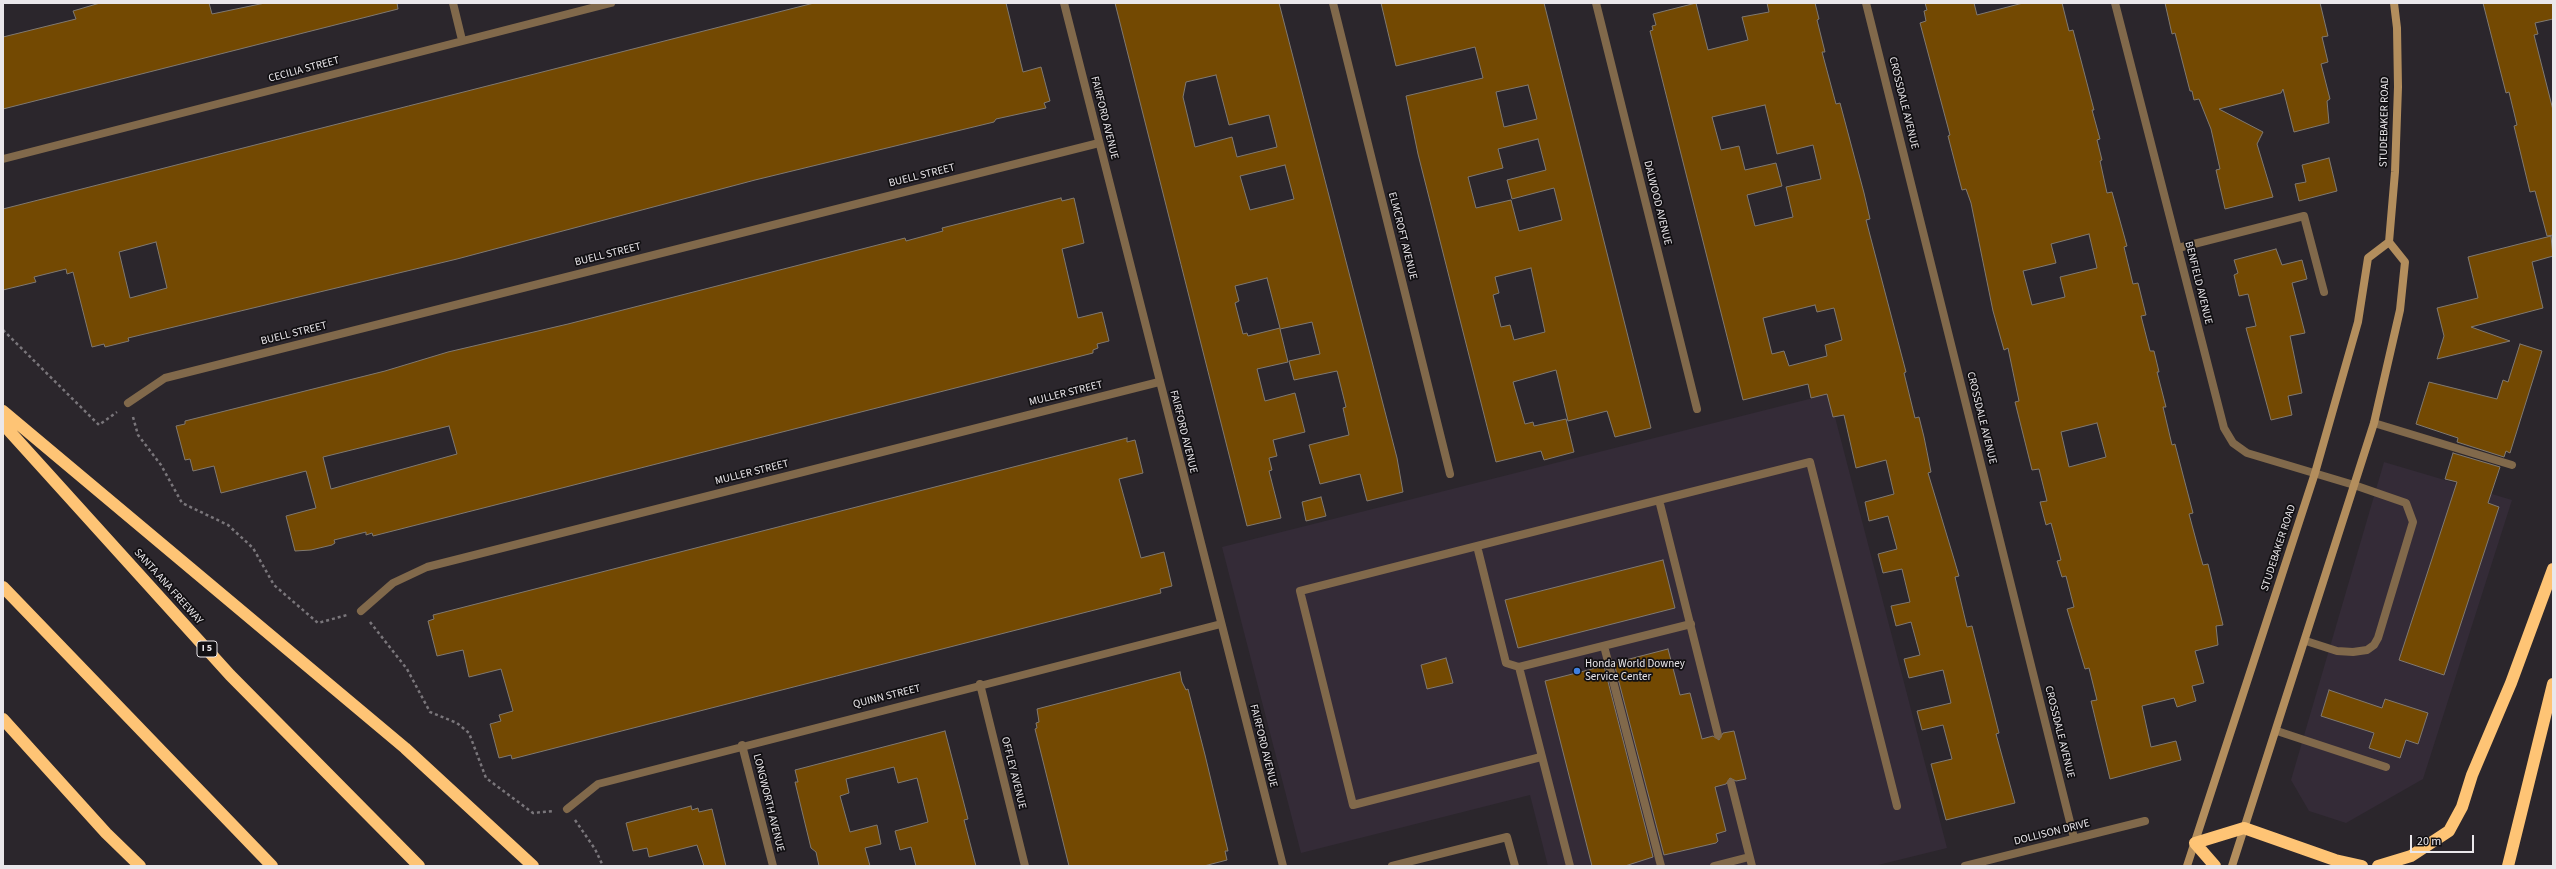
<!DOCTYPE html>
<html>
<head>
<meta charset="utf-8">
<style>
	body { margin:0 }
	#map { position:relative; width:2556px; height:869px; overflow:hidden; background:#2b262c; font-family:"Source Sans 3",sans-serif }
	canvas { display:block }
	.frame { position:absolute; inset:0; border:4px solid #eae7eb; pointer-events:none }
	.scale { position:absolute; left:2410px; top:835px; width:64px; height:18px; box-sizing:border-box; border:2px solid #eae7eb; border-top:0; padding-left:5px; font-size:12px; line-height:14px; white-space:nowrap; color:#eae7eb; -webkit-text-stroke:3px #121013; paint-order:stroke }
</style>
</head>
<body>
<div id="map">
<canvas width="2556" height="869"></canvas>
<div class="frame"></div>
<div class="scale">20 m</div>
</div>
<script>
const ctx = document.querySelector('canvas').getContext('2d');
ctx.lineJoin = 'round';
function paint(path, color) { ctx.fillStyle = color; ctx.fill(path, 'evenodd'); }
const poly = rows => new Path2D(rows.map(r => 'M' + r).join(''));
function stroke(path, color, width, dash) { ctx.strokeStyle = color; ctx.lineWidth = width; ctx.lineCap = dash ? 'butt' : 'round'; ctx.setLineDash(dash || []); ctx.stroke(path); }
function drawText(font, color, halo, rows, align = 'center') {
  ctx.font = font + ' "Source Sans 3",sans-serif'; ctx.lineWidth = 3.5; ctx.setLineDash([]); ctx.textBaseline = 'middle'; ctx.strokeStyle = halo; ctx.fillStyle = color; for (const [text, x, y, turn = 0] of rows) {
    ctx.save(); ctx.translate(x, y); ctx.rotate((+turn || 0) * Math.PI / 180); ctx.textAlign = isNaN(turn) ? turn : align; if (halo) ctx.strokeText(text, 0, 0); ctx.fillText(text, 0, 0); ctx.restore();
  }
}
paint(poly([
	[1829,394,1947,848,1874,866,1548,866,1530,795,1301,853,1222,547],
	[2384,462,2512,500,2423,779,2346,823,2309,811,2291,780]
]), '#342b37');
const building = poly([
	[100,3,209,3,212,14,265,3,397,3,398,9,3,109,3,37,76,19,73,11,100,3],
	[814,3,1006,3,1023,72,1041,67,1050,101,1044,103,1046,108,996,119,994,122,755,180,457,259,128,338,129,341,105,347,104,344,92,347,73,272,67,274,66,269,34,277,36,282,3,290,3,209,814,3],
	[156,242,167,288,130,298,119,252,156,242],
	[1115,3,1279,3,1397,458,1403,492,1367,501,1360,474,1320,484,1309,445,1349,435,1343,408,1346,407,1337,371,1294,380,1289,361,1320,354,1312,322,1280,329,1288,362,1257,369,1265,401,1295,393,1305,432,1273,440,1277,456,1269,458,1272,470,1269,471,1281,518,1247,526,1115,3],
	[1216,75,1229,125,1269,115,1277,147,1237,157,1232,137,1195,147,1183,97,1186,82,1216,75],
	[1285,165,1294,199,1250,210,1240,176,1285,165],
	[1267,278,1280,328,1248,336,1247,333,1243,334,1235,303,1239,301,1235,286,1267,278],
	[1381,3,1544,3,1651,428,1615,437,1607,411,1568,421,1556,370,1513,382,1525,424,1533,422,1534,426,1566,419,1574,452,1544,460,1541,451,1496,462,1418,154,1406,96,1483,78,1475,47,1396,66,1381,3],
	[1528,85,1537,119,1504,127,1496,92,1528,85],
	[1538,139,1546,170,1507,180,1512,199,1554,188,1562,220,1519,231,1511,200,1476,208,1468,177,1503,168,1498,149,1538,139],
	[1531,268,1545,332,1514,340,1510,325,1501,327,1493,295,1499,293,1495,277,1531,268],
	[1696,3,1708,50,1748,40,1742,17,1769,12,1767,3,1815,3,1819,19,1817,20,1825,52,1822,52,1836,104,1840,103,1864,193,1870,219,1866,220,1906,372,1904,373,1915,418,1919,417,1924,437,1931,472,1928,473,1954,559,1959,576,1955,577,1967,627,1972,626,1999,733,1996,734,2015,803,1946,820,1931,764,1952,759,1943,725,1922,730,1917,711,1951,703,1943,670,1909,678,1904,659,1920,655,1911,622,1896,626,1891,606,1910,602,1902,569,1883,573,1878,554,1897,549,1888,516,1869,521,1865,502,1894,494,1886,460,1856,468,1844,415,1833,417,1827,394,1811,398,1808,384,1743,400,1650,31,1653,30,1652,26,1656,25,1653,14,1696,3],
	[1765,105,1777,154,1813,145,1821,179,1786,187,1793,217,1755,226,1747,195,1782,186,1776,163,1745,170,1739,146,1721,150,1712,117,1765,105],
	[1815,305,1817,312,1834,308,1842,340,1825,345,1827,356,1789,366,1784,351,1772,354,1763,318,1815,305],
	[1925,3,1974,3,1977,15,2023,3,2062,3,2069,31,2073,30,2094,110,2092,110,2100,139,2097,140,2102,160,2100,161,2107,193,2112,192,2127,246,2124,247,2133,284,2138,283,2146,315,2141,316,2150,351,2154,351,2159,372,2157,372,2166,407,2163,407,2172,445,2175,444,2183,475,2193,513,2189,514,2199,551,2203,565,2208,564,2223,625,2216,626,2218,645,2195,651,2204,683,2192,686,2196,701,2177,707,2174,698,2142,706,2151,747,2176,741,2181,760,2110,779,2091,701,2097,700,2089,668,2085,669,2067,609,2074,607,2066,576,2062,577,2057,561,2061,560,2051,523,2046,525,2040,502,2047,501,2039,469,2032,470,2015,402,2019,401,2008,348,2004,350,1993,311,1971,203,1966,189,1962,190,1948,136,1950,135,1920,23,1926,21,1924,11,1927,10,1925,3],
	[2089,234,2097,268,2060,277,2065,297,2032,305,2023,271,2056,263,2051,244,2089,234],
	[2097,423,2106,457,2069,467,2061,432,2097,423],
	[2165,3,2320,3,2328,36,2322,37,2328,62,2321,64,2330,99,2327,101,2329,123,2294,132,2283,89,2281,93,2219,109,2263,132,2257,144,2273,197,2225,209,2216,170,2220,169,2211,129,2199,99,2194,100,2192,91,2190,91,2175,33,2172,34,2165,3],
	[2483,3,2553,3,2553,19,2535,23,2538,34,2534,35,2553,110,2553,235,2547,236,2535,191,2530,192,2514,126,2517,125,2509,92,2506,93,2483,3],
	[2329,158,2337,191,2299,201,2295,184,2306,182,2302,165,2329,158],
	[1061,198,1062,201,1074,198,1084,243,1062,249,1078,318,1102,312,1109,341,1097,344,1098,348,1093,350,1093,353,373,536,372,533,366,535,366,532,334,540,335,543,332,545,311,550,295,551,286,516,316,508,306,471,221,493,214,466,193,471,190,459,185,460,176,426,185,424,185,421,385,371,448,352,568,324,905,238,906,241,943,231,942,228,1061,198],
	[449,426,457,454,331,489,323,457,449,426],
	[2551,236,2553,256,2532,262,2543,308,2471,327,2510,341,2437,359,2444,336,2437,308,2478,298,2468,257,2551,236],
	[2276,249,2282,265,2302,260,2307,279,2292,283,2305,333,2290,336,2302,393,2288,396,2292,415,2271,420,2246,328,2256,326,2248,294,2239,296,2234,275,2238,273,2234,260,2276,249],
	[2520,344,2542,351,2510,453,2506,451,2504,457,2457,442,2458,438,2416,424,2429,382,2497,399,2503,380,2508,382,2520,344],
	[1127,438,1127,442,1135,440,1143,473,1119,479,1141,558,1164,552,1172,586,1160,589,1161,593,512,759,511,755,499,758,490,724,501,721,499,715,513,711,501,669,469,677,463,650,437,656,428,621,434,619,433,615,1127,438],
	[2453,453,2500,467,2488,503,2499,507,2444,675,2399,660,2457,482,2445,479,2453,453],
	[1321,497,1326,516,1306,521,1302,502,1321,497],
	[1663,560,1675,608,1518,648,1505,600,1663,560],
	[1668,649,1680,695,1690,693,1702,739,1713,736,1719,740,1723,733,1734,731,1746,779,1736,781,1730,778,1726,784,1715,787,1726,831,1716,834,1718,841,1716,843,1664,855,1614,663,1668,649],
	[1446,658,1453,683,1427,689,1421,665,1446,658],
	[1604,666,1653,857,1625,866,1592,866,1545,681,1604,666],
	[1180,672,1182,682,1186,690,1188,689,1205,755,1228,851,1225,851,1227,860,1204,866,1069,866,1035,729,1037,728,1036,723,1039,722,1037,709,1180,672],
	[2329,690,2382,708,2385,699,2428,713,2418,744,2406,740,2400,758,2369,748,2374,733,2321,716,2329,690],
	[945,731,968,819,964,820,976,866,916,866,911,847,900,850,895,831,928,822,917,778,898,783,894,767,846,779,849,793,840,796,850,832,877,825,881,844,865,848,870,866,819,866,816,852,811,848,801,807,795,782,798,782,795,770,945,731],
	[691,806,692,810,698,808,699,812,712,809,726,866,704,866,697,845,649,857,647,848,633,851,626,823,691,806]
]);
paint(building, '#734902');
stroke(building, '#807971', 1);
stroke(poly([
	[3,330,99,425,117,412],
	[133,417,138,435,161,465,182,503,228,525,253,548,274,585,318,623,347,615],
	[370,622,407,669,430,712,457,723,469,733,486,778,533,813,554,811],
	[575,820,595,849,603,866]
]), '#7a767b', 2.5, [3, 3]);
stroke(poly([
	[2178,248,2304,216,2324,292],
	[2374,423,2512,465],
	[1477,546,1300,591,1353,805,1541,757],
	[2306,641,2337,651,2353,652,2367,650,2374,645,2378,638,2413,522,2406,503,2354,485],
	[1604,646,1661,866],
	[1519,667,1506,663,1477,546,1659,500],
	[2277,731,2386,767],
	[1718,735,1659,500,1810,462,1897,806],
	[1731,783,1752,866],
	[1392,866,1507,837,1515,866],
	[1570,866,1519,667,1691,624],
	[1714,866,1749,857]
]), '#81694b', 8);
stroke(poly([
	[453,3,462,40],
	[1333,3,1450,474],
	[1596,3,1697,409],
	[1866,3,2074,838],
	[2115,3,2224,428,2233,443,2247,453,2354,485],
	[3,159,611,3],
	[128,403,165,378,1099,143],
	[361,611,393,583,427,567,1159,382],
	[980,684,1025,866],
	[742,745,773,866],
	[567,809,598,784,1221,624],
	[1965,866,2145,821]
]), '#81694b', 8);
stroke(poly([
	[1064,3,1283,866]
]), '#81694b', 8);
stroke(poly([
	[2187,866,2315,473,2358,322,2368,258,2389,242],
	[2232,866,2374,423,2400,310,2405,262,2389,242,2395,172,2398,87,2397,28,2394,3]
]), '#b38e5d', 8);
stroke(poly([
	[3,411,405,748,533,866],
	[3,424,230,675,419,866],
	[3,587,272,866],
	[3,719,106,833,140,866],
	[2215,866,2195,843,2244,828,2335,860,2362,866],
	[2378,866,2411,856,2449,831,2462,807,2472,775,2511,683,2553,569],
	[2508,866,2553,684]
]), '#fec475', 12);
for (const [x, y, r, color] of [
	[1577,671,4,"#3f7fe0"]
]) { const dot = new Path2D(); dot.arc(x, y, r, 0, 2 * Math.PI); ctx.fillStyle = color; ctx.fill(dot); stroke(dot, '#121013', 1.5); }
for (const [x, y, w] of [
	[207,649,20]
]) { const box = new Path2D(); box.roundRect(x - w / 2, y - 8, w, 16, 3); ctx.fillStyle = '#121013'; ctx.fill(box); stroke(box, '#eae7eb', 1); }
drawText('bold 10px', '#eae7eb', null, [
	["I 5",207,649]
]);
drawText('11px', '#eae7eb', '#121013', [
	["CECILIA STREET",304,70,-15],
	["CROSSDALE AVENUE",1903,103,76],
	["FAIRFORD AVENUE",1104,118,76],
	["STUDEBAKER ROAD",2385,122,-89],
	["BUELL STREET",922,176,-14],
	["DALWOOD AVENUE",1657,203,76],
	["ELMCROFT AVENUE",1402,236,76],
	["BUELL STREET",608,255,-14],
	["BENFIELD AVENUE",2198,283,76],
	["BUELL STREET",294,334,-14],
	["MULLER STREET",1066,394,-14],
	["CROSSDALE AVENUE",1981,418,76],
	["FAIRFORD AVENUE",1183,432,76],
	["MULLER STREET",752,473,-14],
	["STUDEBAKER ROAD",2279,548,-72],
	["SANTA ANA FREEWAY",168,587,48],
	["QUINN STREET",887,697,-14],
	["CROSSDALE AVENUE",2059,732,76],
	["FAIRFORD AVENUE",1263,746,76],
	["OFFLEY AVENUE",1013,773,76],
	["LONGWORTH AVENUE",768,803,76],
	["DOLLISON DRIVE",2052,833,-14]
]);
drawText('11px', '#eae7eb', '#121013', [
	["Honda World Downey",1585,665],
	["Service Center",1585,678]
], 'left');
</script>
</body>
</html>
